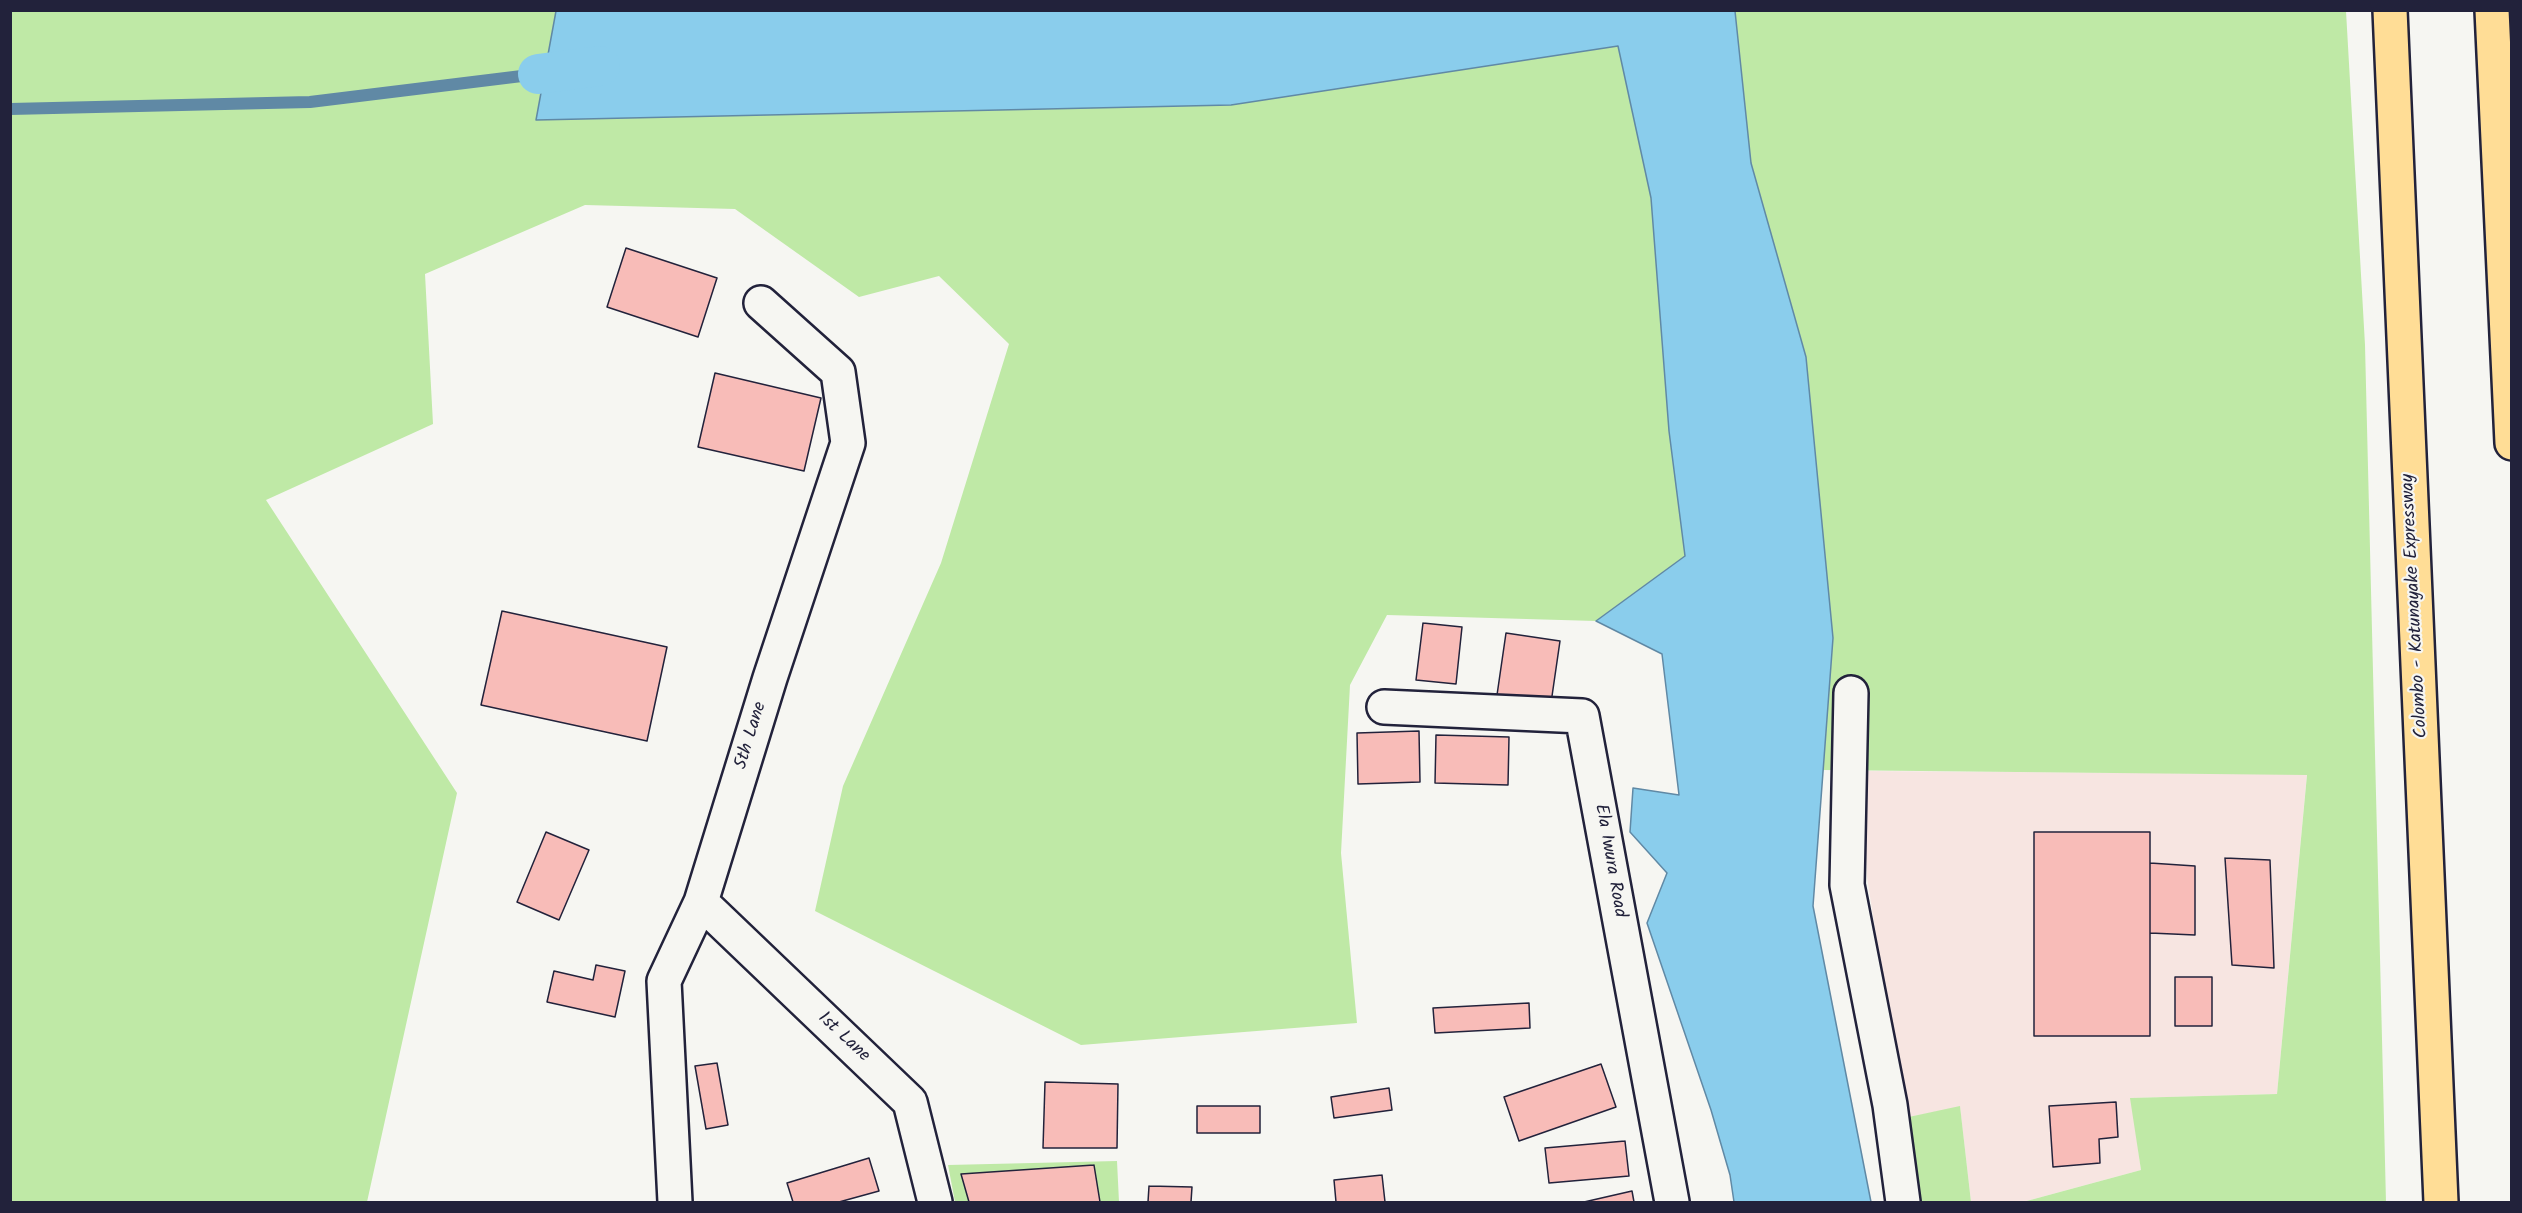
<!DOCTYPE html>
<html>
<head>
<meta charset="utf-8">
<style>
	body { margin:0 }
	#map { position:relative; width:2522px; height:1213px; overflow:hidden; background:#f6f6f2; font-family:Kalam,sans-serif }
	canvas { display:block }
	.frame { position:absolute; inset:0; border:12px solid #22223b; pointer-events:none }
</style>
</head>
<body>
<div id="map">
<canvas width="2522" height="1213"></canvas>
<div class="frame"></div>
</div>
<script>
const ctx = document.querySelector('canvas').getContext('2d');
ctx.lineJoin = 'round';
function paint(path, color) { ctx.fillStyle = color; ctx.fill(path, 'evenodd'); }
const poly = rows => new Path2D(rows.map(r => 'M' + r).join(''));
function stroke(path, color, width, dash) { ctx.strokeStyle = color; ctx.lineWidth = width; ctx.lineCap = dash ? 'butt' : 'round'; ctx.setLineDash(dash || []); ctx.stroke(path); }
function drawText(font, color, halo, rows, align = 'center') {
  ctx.font = font + ' Kalam,sans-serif'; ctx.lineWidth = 4.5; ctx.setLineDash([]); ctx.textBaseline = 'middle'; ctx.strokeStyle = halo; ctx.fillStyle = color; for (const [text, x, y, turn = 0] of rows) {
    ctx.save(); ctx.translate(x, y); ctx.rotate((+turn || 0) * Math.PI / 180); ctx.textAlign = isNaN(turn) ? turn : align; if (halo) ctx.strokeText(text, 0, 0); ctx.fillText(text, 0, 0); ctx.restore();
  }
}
paint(poly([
	[1863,771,2307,774,2277,1094,2131,1098,2141,1170,2023,1202,1971,1202,1960,1107,1904,1118,1867,877]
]), '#f7e5e1');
paint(poly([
	[10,11,556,11,537,120,1231,105,1618,46,1651,198,1669,431,1685,556,1596,621,1387,615,1350,685,1341,853,1357,1023,1081,1045,815,911,843,786,941,563,1009,344,939,276,859,297,735,209,585,205,425,274,433,424,266,500,457,793,367,1202,11,1202],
	[1735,11,2346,11,2365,345,2386,1202,2023,1202,2141,1170,2130,1098,2277,1094,2307,775,1823,770,1833,638,1806,357,1751,163],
	[1960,1106,1971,1202,1919,1202,1904,1118],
	[1117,1161,1119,1202,955,1202,948,1165]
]), '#bfe9a6');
const water = poly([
	[556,11,1735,11,1751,163,1806,357,1833,638,1813,906,1871,1202,1734,1202,1730,1175,1711,1110,1647,923,1667,873,1630,832,1633,788,1679,795,1662,654,1596,621,1685,556,1669,431,1651,198,1618,46,1231,105,536,120,556,11]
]);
paint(water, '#8acdec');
stroke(water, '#6089a5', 1.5);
stroke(poly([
	[10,109,310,102,538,74]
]), '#6089a5', 12);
stroke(poly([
	[538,74,600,66]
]), '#8acdec', 40);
const building = poly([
	[626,248,717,278,698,337,607,307,626,248],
	[715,373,821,398,804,471,698,447,715,373],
	[502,611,667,647,647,741,481,705,502,611],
	[1423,623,1462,627,1456,684,1416,680,1423,623],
	[1506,633,1560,641,1551,703,1497,695,1506,633],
	[1419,731,1420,782,1358,784,1357,733,1419,731],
	[1436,735,1509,737,1508,785,1435,783,1436,735],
	[546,832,589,850,559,920,517,902,546,832],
	[2034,832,2150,832,2150,1036,2034,1036,2034,832],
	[2225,858,2270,860,2274,968,2232,965,2225,858],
	[2150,863,2195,866,2195,935,2150,933,2150,863],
	[596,965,625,971,615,1017,547,1002,554,971,593,980,596,965],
	[2175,977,2212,977,2212,1026,2175,1026,2175,977],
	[1529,1003,1530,1028,1435,1033,1433,1008,1529,1003],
	[717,1063,728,1125,706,1129,695,1066,717,1063],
	[1601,1064,1616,1107,1519,1141,1504,1097,1601,1064],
	[1045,1082,1118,1084,1117,1148,1043,1148,1045,1082],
	[1389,1088,1392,1110,1334,1118,1331,1097,1389,1088],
	[2116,1102,2118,1137,2099,1139,2100,1163,2053,1167,2049,1106,2116,1102],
	[1197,1106,1260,1106,1260,1133,1197,1133,1197,1106],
	[1625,1141,1629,1176,1549,1183,1545,1148,1625,1141],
	[869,1158,879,1191,839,1202,793,1202,787,1183,869,1158],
	[1094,1165,1100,1202,969,1202,961,1174,1094,1165],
	[1382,1175,1385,1202,1336,1202,1334,1180,1382,1175],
	[1149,1186,1192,1187,1191,1202,1148,1202,1149,1186],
	[1632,1191,1634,1202,1584,1202,1632,1191]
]);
paint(building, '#f8bcb8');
stroke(building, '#22223b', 1.5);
const minor = poly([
	[1851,693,1847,885,1890,1105,1903,1202],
	[1384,707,1582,716,1672,1202],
	[701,902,910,1102,935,1202],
	[675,1202,664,981,701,902,770,678,848,443,838,372,761,303]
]);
const highway = poly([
	[2390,10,2441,1202],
	[2492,10,2512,443]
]);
stroke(minor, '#22223b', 38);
stroke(highway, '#22223b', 38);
stroke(minor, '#f6f6f2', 33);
stroke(highway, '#ffdd96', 33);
drawText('18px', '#22223b', '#f6f6f2', [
	["Colombo - Katunayake Expressway",2416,606,-93],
	["5th Lane",752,736,-73],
	["Ela Iwura Road",1609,861,80],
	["1st Lane",843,1038,43]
]);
</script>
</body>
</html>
